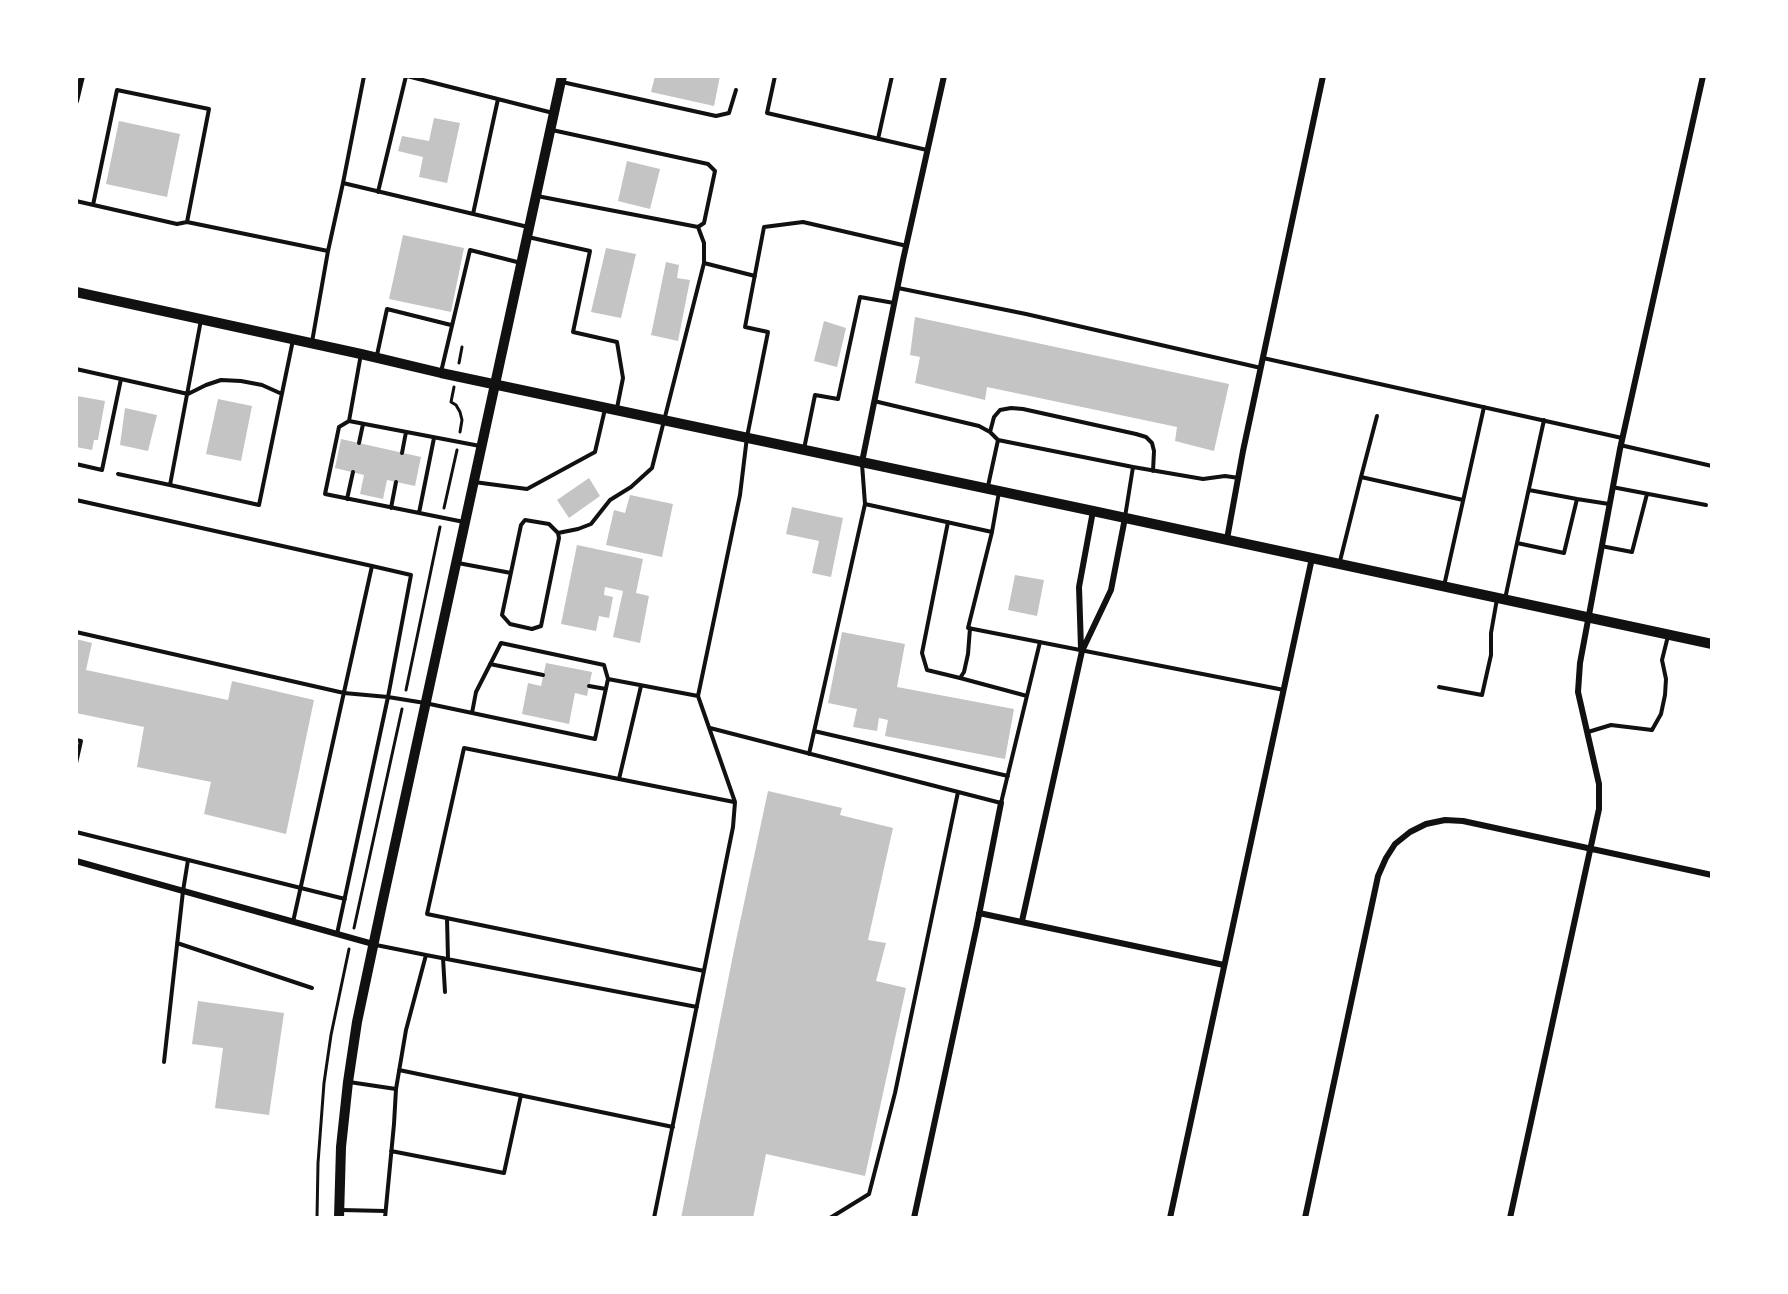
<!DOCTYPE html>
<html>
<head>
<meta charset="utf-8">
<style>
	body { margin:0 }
	#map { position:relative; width:1788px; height:1294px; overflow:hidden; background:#fff; font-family:"Work Sans",sans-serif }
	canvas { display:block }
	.frame { position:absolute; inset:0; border:78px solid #fff; pointer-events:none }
</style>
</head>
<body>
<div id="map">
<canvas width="1788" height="1294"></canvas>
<div class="frame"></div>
</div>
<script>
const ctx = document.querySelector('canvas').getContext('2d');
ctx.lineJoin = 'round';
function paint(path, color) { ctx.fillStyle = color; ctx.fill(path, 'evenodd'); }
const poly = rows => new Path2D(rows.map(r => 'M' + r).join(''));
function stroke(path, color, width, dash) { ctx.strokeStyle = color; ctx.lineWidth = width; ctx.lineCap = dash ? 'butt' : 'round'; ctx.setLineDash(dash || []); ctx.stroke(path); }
paint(poly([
	[655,76,720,76,714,106,651,92],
	[434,118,460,123,447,183,419,177,423,157,398,151,402,136,429,141],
	[119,121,180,134,167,197,106,184],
	[627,161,660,169,650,209,618,201],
	[403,235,464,248,451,312,389,299],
	[606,248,636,254,621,318,591,312],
	[666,262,679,265,677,278,690,280,678,341,651,335],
	[915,317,1229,384,1214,451,1175,441,1177,427,987,387,985,400,915,383,920,357,910,355],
	[824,321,846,328,837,367,814,361],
	[77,396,105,401,98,440,94,440,92,450,76,447],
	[218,399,252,406,241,461,206,454],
	[125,408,157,415,148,451,120,445],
	[341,439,421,457,415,486,387,480,383,499,360,494,364,475,335,468],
	[589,478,600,496,569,518,557,500],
	[630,495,673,504,662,557,606,545,614,510,625,513],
	[792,507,843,518,831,577,812,573,819,541,786,534],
	[577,545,643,559,636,593,649,596,640,643,613,637,623,591,605,587,604,595,613,597,609,618,599,616,596,631,561,624],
	[1015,575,1044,580,1037,616,1008,610],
	[842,632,905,644,897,687,1014,709,1005,759,885,736,888,720,879,718,877,731,853,727,857,709,828,703],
	[76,639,92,643,86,670,228,700,232,681,314,700,286,834,204,814,211,782,137,767,144,727,76,713],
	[546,663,592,672,587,696,575,693,569,724,522,714,528,683,541,686],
	[768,791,842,808,840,815,893,828,868,940,886,943,876,981,906,988,865,1176,766,1154,753,1218,681,1218,734,950],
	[198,1001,284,1013,269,1115,215,1108,223,1048,192,1044]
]), '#c4c4c4');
stroke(poly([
	[459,363,462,347],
	[454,387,451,402,456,405,460,412,462,420,460,432],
	[444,508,457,450],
	[406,690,440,527],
	[354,928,402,709],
	[317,1218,318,1163,324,1083,331,1035,349,949]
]), '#111', 3);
stroke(poly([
	[407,76,553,113],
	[775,76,767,113,927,150],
	[562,82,716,116,729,113,736,90],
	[878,139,892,76],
	[343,183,364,76],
	[378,192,406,76],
	[537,196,698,227,704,223,715,171,708,164,552,130],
	[76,201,177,224,187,222],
	[93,205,117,90,209,109,187,222,328,251],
	[473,214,498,99],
	[698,227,704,243,704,263],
	[528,237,590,251,573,332,617,342,623,378,617,408],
	[898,288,1026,314,1261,368],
	[201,320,170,485,259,505,293,340],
	[312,342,328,251,343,183,528,227],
	[361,354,349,421,339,427,325,494,464,522],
	[377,355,387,309,451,325],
	[1263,358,1622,438],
	[76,369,188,394,206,385,221,380,241,381,262,385,282,394],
	[441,372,470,250,521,263],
	[874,401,979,426,990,432,998,440],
	[349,421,480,446],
	[990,432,994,417,1000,410,1011,408,1023,409,1136,434,1146,437,1152,443,1154,451,1153,471],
	[359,443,363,424],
	[1620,445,1712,466],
	[804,449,815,395,838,399,860,297,894,303],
	[402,453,406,432],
	[76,464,102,470,121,379],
	[1133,467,1203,479,1225,476,1239,478],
	[118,474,170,485],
	[1361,477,1377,416],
	[474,482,527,489,595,452,605,409],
	[988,486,998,440,1133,467,1125,517],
	[1612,487,1706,505],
	[1529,490,1577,499],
	[347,499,353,472],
	[76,500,372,566,293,922],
	[865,504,992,532,999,492],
	[391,508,396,482],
	[419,513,434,438],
	[525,520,549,524,558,533,559,538,541,626,532,629,510,624,502,615,521,525,525,520],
	[948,522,922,653,927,670,960,678,964,672,968,654,970,628],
	[992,532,968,628,1284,690],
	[558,533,578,529,591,524,610,500,631,487,652,468,704,263,755,276],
	[1517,543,1544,420],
	[1601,546,1632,552,1647,494],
	[1340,561,1361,477,1463,500],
	[458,563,511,573],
	[1444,586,1484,407],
	[1505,599,1517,543,1564,553,1577,499,1609,504],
	[76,632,344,693,388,697,425,703,595,739,608,679,698,696],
	[490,664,543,675],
	[960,678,1027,696],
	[589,686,606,689],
	[1439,687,1482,695,1491,655,1491,633,1497,599],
	[472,713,476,692,501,643,604,665,608,679],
	[710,728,1001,803,1040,642],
	[814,731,1008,776],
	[1588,732,1611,725,1652,730,1661,714,1665,695,1666,679,1662,660,1668,636],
	[1712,732,1712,739],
	[76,740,81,741,76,763],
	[809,754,865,504,862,464],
	[619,779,641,686],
	[76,832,345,899],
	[447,918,448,959],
	[337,934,388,697,411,575,372,566],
	[177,943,312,988],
	[376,945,426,955,406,1030,396,1089],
	[426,955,697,1007],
	[443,958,445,992],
	[704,971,427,914,464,748,734,802],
	[164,1062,183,891,188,860],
	[399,1070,673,1127],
	[349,1082,396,1089,394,1124,385,1218],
	[391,1151,504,1173,521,1095],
	[341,1210,385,1211],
	[654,1218,733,827,735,802,698,696,740,495,747,437,768,332,745,327,764,227,803,222,907,246],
	[830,1218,869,1194,895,1093,958,792]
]), '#111', 4);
stroke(poly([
	[76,101,82,76],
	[862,462,903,260,944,76],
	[1227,539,1243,451,1323,76],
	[1081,648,1079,587,1093,511],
	[76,861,373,944],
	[979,913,1224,965],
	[1022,921,1082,651,1111,590,1125,518],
	[914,1218,977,925,1001,803],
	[1170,1218,1312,558],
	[1305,1218,1378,876,1386,858,1395,844,1410,832,1426,824,1445,820,1463,821,1712,875],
	[1510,1218,1599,809,1599,784,1578,692,1580,663,1620,449,1703,76]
]), '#111', 6);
stroke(poly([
	[339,1218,341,1147,348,1082,357,1022,382,904,562,76]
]), '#111', 10);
stroke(poly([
	[76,292,361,354,441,373,1093,511,1712,644]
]), '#111', 10);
</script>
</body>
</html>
